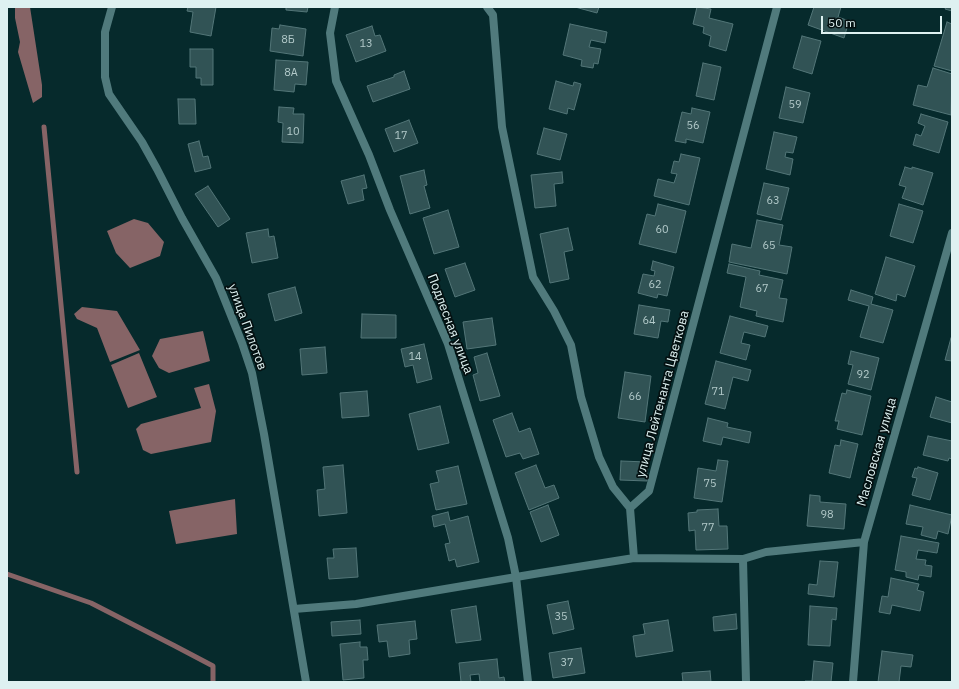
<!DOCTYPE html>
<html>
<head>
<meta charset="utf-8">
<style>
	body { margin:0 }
	#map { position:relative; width:959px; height:689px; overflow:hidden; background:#062a2c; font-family:"IBM Plex Sans",sans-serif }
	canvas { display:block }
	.frame { position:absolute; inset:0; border:8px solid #def1f1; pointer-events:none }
	.scale { position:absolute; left:821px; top:16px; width:121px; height:18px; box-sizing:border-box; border:2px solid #def1f1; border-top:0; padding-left:5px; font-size:12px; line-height:14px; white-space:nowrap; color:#def1f1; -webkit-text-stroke:3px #041011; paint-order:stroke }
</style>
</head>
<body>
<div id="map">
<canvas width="959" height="689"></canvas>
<div class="frame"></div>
<div class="scale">50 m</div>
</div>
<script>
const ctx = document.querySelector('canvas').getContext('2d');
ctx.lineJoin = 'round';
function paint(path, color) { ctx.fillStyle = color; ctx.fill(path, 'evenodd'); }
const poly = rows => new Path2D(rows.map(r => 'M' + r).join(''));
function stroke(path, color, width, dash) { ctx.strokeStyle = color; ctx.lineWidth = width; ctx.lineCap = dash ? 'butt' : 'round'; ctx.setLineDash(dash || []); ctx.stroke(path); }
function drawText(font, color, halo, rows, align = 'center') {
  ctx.font = font + ' "IBM Plex Sans",sans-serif'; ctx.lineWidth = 3.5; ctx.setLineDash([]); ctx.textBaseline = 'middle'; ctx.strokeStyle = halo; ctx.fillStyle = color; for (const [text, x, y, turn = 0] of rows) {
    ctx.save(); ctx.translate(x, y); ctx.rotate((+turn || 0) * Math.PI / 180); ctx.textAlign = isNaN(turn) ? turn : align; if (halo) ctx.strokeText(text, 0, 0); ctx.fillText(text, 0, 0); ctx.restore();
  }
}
paint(poly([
	[15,7,30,7,42,85,42,97,33,103,18,52,20,42,15,18],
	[134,219,148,223,164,242,160,256,130,268,116,253,107,231],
	[82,307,117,311,140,350,110,362,97,328,77,319,74,314],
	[203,331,210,361,169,373,159,368,152,356,160,339],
	[139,353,157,397,128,408,111,365],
	[209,384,216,411,211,442,151,454,143,450,136,429,141,424,201,408,194,388],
	[235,499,237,534,176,544,169,511]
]), '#866466');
stroke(poly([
	[44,127,77,472],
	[7,574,91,603,175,646,213,666,213,682]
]), '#866466', 5);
const building = poly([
	[188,7,216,7,211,36,190,32,193,12,187,11,188,7],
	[286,7,308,7,307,12,286,10,286,7],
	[575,7,599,7,597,13,575,7],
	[697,7,711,9,709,18,733,24,726,51,709,46,711,36,703,33,704,27,693,24,697,7],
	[814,7,841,7,838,17,849,21,844,38,808,25,814,7],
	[946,7,952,7,952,11,945,9,946,7],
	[947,22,952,24,952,71,934,66,947,22],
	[570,24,607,32,605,43,591,40,589,47,601,49,598,64,594,63,593,68,581,66,582,60,563,55,570,24],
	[280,25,306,29,303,56,270,51,272,28,279,29,280,25],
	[372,26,375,36,380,35,386,51,356,62,346,35,372,26],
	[802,36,821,41,812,74,793,68,802,36],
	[190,49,213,49,213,85,201,85,201,78,196,78,196,67,190,67,190,49],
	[276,60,308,62,306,85,295,84,294,92,274,90,276,60],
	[703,63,721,67,714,100,696,96,703,63],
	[933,68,952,74,951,115,913,105,918,85,927,87,933,68],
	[404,71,410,89,373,102,367,86,394,77,394,75,404,71],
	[556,81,573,86,574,82,581,84,574,110,568,108,567,114,549,109,556,81],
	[786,87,810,93,803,123,779,118,786,87],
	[178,99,195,99,196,124,179,124,178,99],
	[279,107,294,108,293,114,304,114,303,143,282,142,283,123,278,122,279,107],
	[692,108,710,112,703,143,686,139,686,143,675,141,682,112,691,114,692,108],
	[921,114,948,122,939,153,913,145,916,134,921,136,925,126,918,123,921,114],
	[409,120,418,143,394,152,385,129,409,120],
	[544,128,567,134,560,160,537,154,544,128],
	[774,132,797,137,793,153,786,152,785,157,793,159,790,175,766,169,774,132],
	[199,141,203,157,208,156,211,168,195,172,188,144,199,141],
	[681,154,700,158,689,205,654,196,658,179,674,183,677,174,671,173,674,161,679,162,681,154],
	[905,167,912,169,912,167,933,173,923,205,902,198,906,187,899,185,905,167],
	[424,170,427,185,424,186,430,208,410,214,400,176,424,170],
	[562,172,563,183,554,184,556,206,535,208,531,175,562,172],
	[364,175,367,188,362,189,364,200,348,204,341,181,364,175],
	[764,183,789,188,781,220,757,214,764,183],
	[208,186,230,219,218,227,195,194,208,186],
	[658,204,686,211,676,253,639,244,647,214,655,216,658,204],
	[899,204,923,211,913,243,890,236,899,204],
	[448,210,459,247,434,254,423,218,448,210],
	[757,220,783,225,779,245,792,247,787,274,729,262,732,244,751,248,757,220],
	[568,228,573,250,564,252,569,279,550,283,540,234,568,228],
	[268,229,269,237,274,236,278,258,252,263,246,233,268,229],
	[886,257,915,266,905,297,897,294,896,301,875,294,886,257],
	[653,261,674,267,667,296,658,294,657,298,638,293,643,274,654,276,655,271,651,270,653,261],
	[465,263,475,290,455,297,445,269,465,263],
	[729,264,760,271,759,275,783,280,779,298,787,299,783,322,756,316,757,311,740,307,746,277,727,273,729,264],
	[295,287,302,313,275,321,268,294,295,287],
	[851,290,873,297,871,304,893,310,883,343,860,337,869,306,848,300,851,290],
	[639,305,670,310,668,322,661,321,658,338,634,334,639,305],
	[362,314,396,315,396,338,361,338,362,314],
	[730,316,768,326,765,337,744,332,741,343,750,345,746,360,720,353,730,316],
	[492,318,496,345,467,349,463,322,492,318],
	[951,338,952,338,952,361,945,360,951,338],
	[424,344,432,379,417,383,413,365,405,367,401,349,424,344],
	[325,347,327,373,302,375,300,349,325,347],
	[851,351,879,358,871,390,848,384,853,365,848,364,851,351],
	[487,353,500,396,480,401,473,375,478,373,474,357,487,353],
	[716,361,751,370,748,381,733,377,725,409,705,404,716,361],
	[625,372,651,376,645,422,618,418,625,372],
	[847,390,871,396,862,435,837,429,839,421,835,421,842,393,846,394,847,390],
	[367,391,369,416,342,418,340,393,367,391],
	[936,397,952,402,952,423,930,417,936,397],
	[440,406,449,443,418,450,409,414,440,406],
	[512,413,519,432,530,428,539,454,523,459,520,453,506,457,493,420,512,413],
	[708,418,728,423,727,427,751,432,749,443,723,437,721,445,703,441,708,418],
	[928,436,952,441,952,459,949,458,948,461,923,455,928,436],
	[841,440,858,444,850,478,829,473,835,445,840,446,841,440],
	[718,460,728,461,722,502,694,498,698,468,716,471,718,460],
	[621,461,647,462,647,481,620,480,621,461],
	[343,465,347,513,319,516,317,490,325,489,323,467,343,465],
	[536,465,545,488,554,485,559,498,529,510,515,473,536,465],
	[458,466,467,504,436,510,430,484,439,482,436,471,458,466],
	[918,467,938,473,930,500,912,495,917,478,912,477,915,468,917,469,918,467],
	[810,495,820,496,820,502,846,504,844,529,807,526,810,495],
	[548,505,559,535,541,542,530,512,548,505],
	[910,505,952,515,948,534,938,531,936,539,921,535,923,527,906,524,910,505],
	[718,509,719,526,727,526,728,549,696,550,695,530,689,531,688,513,697,512,697,510,718,509],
	[448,512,450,521,468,516,479,562,457,567,455,559,449,561,445,544,450,543,445,524,434,527,432,516,448,512],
	[901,536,939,543,937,553,918,550,916,559,926,560,925,565,932,566,931,577,919,575,918,580,906,577,906,572,895,570,901,536],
	[356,548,358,577,329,579,327,558,334,558,333,549,356,548],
	[820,561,838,562,834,597,808,594,809,584,817,585,820,561],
	[891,578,919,584,917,590,924,592,920,611,892,605,890,614,879,612,882,596,888,597,891,578],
	[568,601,574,629,553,634,547,605,568,601],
	[476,606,481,640,456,643,451,610,476,606],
	[810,606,837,608,836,620,832,619,830,646,808,645,810,606],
	[736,614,737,629,714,631,713,617,736,614],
	[360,620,361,634,332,636,331,622,360,620],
	[668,620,673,651,636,657,633,636,645,634,643,624,668,620],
	[415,621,417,639,409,640,410,654,389,657,387,641,379,642,377,625,415,621],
	[360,642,360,647,367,647,368,660,363,660,364,678,343,680,340,644,360,642],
	[581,648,585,673,553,678,549,653,581,648],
	[882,651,913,655,911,667,901,666,899,682,878,682,882,651],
	[497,659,499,678,504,677,505,682,480,682,479,674,470,675,471,682,461,682,459,663,497,659],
	[814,661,833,663,831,682,805,682,805,681,812,681,814,661],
	[710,671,711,682,683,682,682,673,710,671]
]);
paint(building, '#315355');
stroke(building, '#537678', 1);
stroke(poly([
	[112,7,105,32,105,77,109,94,142,142,157,169,182,218,216,278,242,343,252,373,264,434,306,682],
	[335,7,330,33,336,81,369,155,390,210,448,344,508,538,516,577,528,682],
	[487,7,493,15,502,127,533,277,554,311,571,345,581,397,599,457,613,487,630,508],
	[743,559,766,552,864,542],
	[294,609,356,604,540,573,634,558],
	[746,682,743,559,634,558,630,508,649,491,777,7],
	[853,682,864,542,952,233]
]), '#507a7c', 8);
drawText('11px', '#b3caca', null, [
	["8Б",288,40],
	["13",366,44],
	["8А",291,73],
	["59",795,105],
	["56",693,126],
	["10",293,132],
	["17",401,136],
	["63",773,201],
	["60",662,230],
	["65",769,246],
	["62",655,285],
	["67",762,289],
	["64",649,321],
	["14",415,357],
	["92",863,375],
	["71",718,392],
	["66",635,397],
	["75",710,484],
	["98",827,515],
	["77",708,528],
	["35",561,617],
	["37",567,663]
]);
drawText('13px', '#def1f1', '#041011', [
	["Подлесная улица",450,324,69],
	["улица Пилотов",247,327,70],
	["улица Лейтенанта Цветкова",663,394,-75],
	["Масловская улица",877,452,-74]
]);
</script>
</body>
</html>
